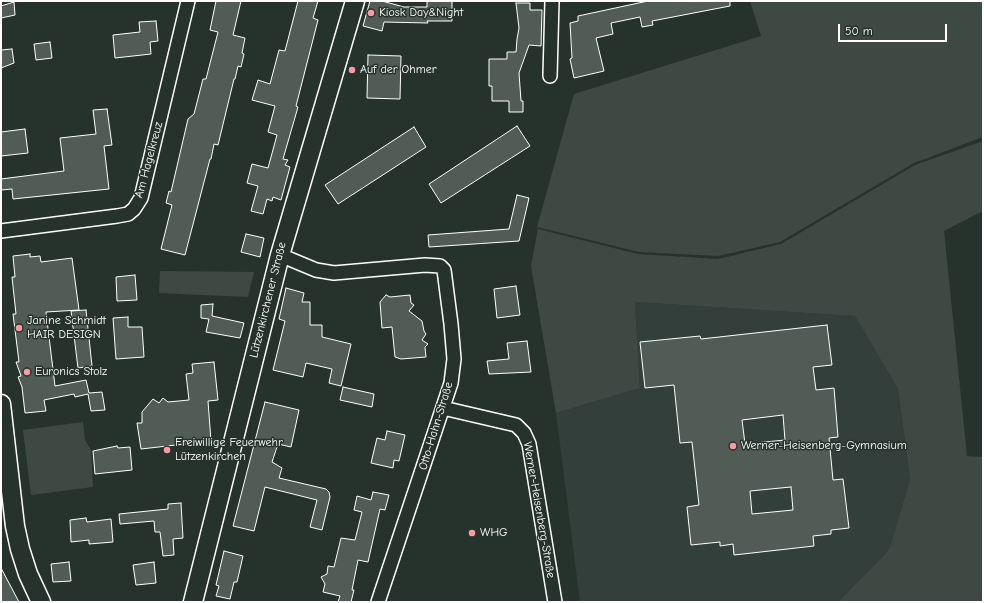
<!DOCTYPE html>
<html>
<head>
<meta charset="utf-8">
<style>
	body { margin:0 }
	#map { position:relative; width:984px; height:603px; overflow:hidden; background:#26332d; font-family:"Comic Neue",sans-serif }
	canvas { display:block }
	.frame { position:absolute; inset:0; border:2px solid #fff; pointer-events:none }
	.scale { position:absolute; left:838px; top:24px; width:109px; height:18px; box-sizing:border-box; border:2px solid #fff; border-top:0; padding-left:5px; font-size:12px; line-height:14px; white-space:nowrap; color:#fff; -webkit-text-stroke:3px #26332d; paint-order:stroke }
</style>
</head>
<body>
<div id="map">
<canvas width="984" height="603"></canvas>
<div class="frame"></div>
<div class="scale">50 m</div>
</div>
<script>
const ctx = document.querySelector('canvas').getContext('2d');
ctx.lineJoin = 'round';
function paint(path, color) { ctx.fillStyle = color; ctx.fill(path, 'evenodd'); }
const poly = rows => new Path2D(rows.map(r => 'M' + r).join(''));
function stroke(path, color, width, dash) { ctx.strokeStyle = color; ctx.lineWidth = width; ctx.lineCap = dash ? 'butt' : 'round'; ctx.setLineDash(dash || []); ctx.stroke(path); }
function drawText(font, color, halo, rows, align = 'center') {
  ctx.font = font + ' "Comic Neue",sans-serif'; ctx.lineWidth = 3; ctx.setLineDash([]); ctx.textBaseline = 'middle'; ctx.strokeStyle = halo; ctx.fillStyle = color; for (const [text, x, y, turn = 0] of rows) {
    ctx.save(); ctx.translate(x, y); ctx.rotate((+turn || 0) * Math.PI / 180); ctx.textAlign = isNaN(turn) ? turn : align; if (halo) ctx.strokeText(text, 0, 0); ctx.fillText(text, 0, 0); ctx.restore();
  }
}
paint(poly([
	[635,302,855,316,898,389,910,479,889,550,838,602,580,602,556,413,640,388]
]), '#333f3a');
paint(poly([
	[750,1,983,1,983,137,914,163,780,242,718,256,639,252,537,227,574,94,761,36],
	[983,141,983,211,944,231,967,456,983,457,983,602,838,602,889,550,910,479,898,389,855,316,635,302,640,388,556,413,531,266,538,229,638,254,718,259,781,244,915,165],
	[160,271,254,272,248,297,159,293],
	[83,422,85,440,91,450,93,487,31,495,23,430]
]), '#3e4944');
const building = poly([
	[216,1,241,1,233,35,245,38,242,53,244,54,241,67,238,66,235,79,234,79,218,145,214,144,211,159,210,159,185,255,161,249,172,205,166,203,169,191,171,192,188,119,194,114,203,79,206,79,218,32,210,30,216,1],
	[298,1,318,1,313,18,318,20,296,106,298,107,283,159,288,160,285,165,290,167,281,200,273,197,272,201,267,199,263,214,251,211,258,186,247,183,252,164,268,168,277,135,268,132,275,106,252,100,258,80,270,84,279,50,285,51,298,1],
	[370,1,382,1,404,7,427,7,427,1,452,1,452,21,427,21,428,23,384,22,382,31,363,26,370,1],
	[648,1,730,1,730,6,652,21,653,25,642,27,640,17,611,23,613,34,596,38,604,71,574,78,570,59,572,58,570,23,578,21,578,16,648,1],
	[14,2,15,15,1,18,1,6,14,2],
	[516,3,530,3,530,10,542,10,541,46,529,45,519,73,521,101,523,101,523,112,509,112,509,101,492,101,492,86,489,86,489,59,507,59,507,52,516,52,517,39,519,28,516,3],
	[156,21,158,41,150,42,151,54,115,58,113,35,140,32,139,22,156,21],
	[50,42,52,58,36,60,34,44,50,42],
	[12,49,14,63,1,68,1,50,12,49],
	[368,55,401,56,400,99,367,98,368,55],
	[107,109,112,145,104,146,109,189,13,199,12,189,1,190,1,179,64,171,60,138,96,134,93,110,107,109],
	[517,126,530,146,441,203,429,184,517,126],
	[414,127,426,147,338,204,325,185,414,127],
	[25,129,28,153,1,156,1,132,25,129],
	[517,195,529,198,519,241,429,247,428,235,509,229,517,195],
	[246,234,264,238,260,257,241,252,246,234],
	[30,254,30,257,40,256,41,262,72,258,79,310,46,312,55,386,86,380,89,393,102,392,105,410,91,411,88,394,75,397,74,394,44,400,46,411,25,413,22,387,18,377,21,376,16,362,19,362,13,314,16,314,12,277,15,277,13,256,30,254],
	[135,275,137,300,117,301,116,277,135,275],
	[516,286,520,315,497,318,494,289,516,286],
	[286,288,304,293,302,302,310,302,310,325,322,325,322,337,351,344,341,386,329,383,332,369,306,363,303,377,273,370,285,321,279,319,286,288],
	[386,295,390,297,410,295,411,303,414,305,409,311,422,321,424,331,426,334,422,340,428,344,425,347,426,357,401,359,395,357,392,327,382,328,380,302,386,295],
	[213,304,212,316,244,323,240,338,206,332,209,319,201,318,201,305,213,304],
	[86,310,92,366,78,368,71,311,86,310],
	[128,317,128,327,142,327,144,357,116,359,113,318,128,317],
	[827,325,832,365,813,367,816,390,834,388,838,437,829,438,833,480,843,479,849,528,831,530,831,534,813,536,814,546,734,555,733,544,720,546,720,542,691,545,687,507,699,505,692,442,680,443,674,385,645,388,640,342,700,336,701,339,827,325],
	[783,415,785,440,745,444,742,420,783,415],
	[791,487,793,510,752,514,750,491,791,487],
	[527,341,531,372,489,374,487,361,509,359,507,343,527,341],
	[214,362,218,400,208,401,211,441,141,449,137,423,142,423,142,412,153,399,159,403,163,398,168,402,189,400,186,374,193,373,192,364,214,362],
	[343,387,374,394,372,407,340,400,343,387],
	[265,402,299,410,291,447,278,444,272,462,282,468,279,478,326,489,329,492,330,497,322,530,310,527,317,500,265,487,254,531,233,526,265,402],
	[387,431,405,435,399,461,394,460,393,468,371,463,377,438,385,440,387,431],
	[117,446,118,448,130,447,132,470,95,474,93,451,117,446],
	[373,492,389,495,385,510,380,509,368,562,358,560,352,590,354,590,351,602,338,602,340,596,323,592,325,584,321,577,327,574,328,566,334,567,341,538,355,540,362,512,354,510,357,496,371,500,373,492],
	[181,503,183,538,173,539,174,555,163,556,160,532,155,532,154,521,120,524,119,514,168,509,168,504,181,503],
	[86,518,87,522,111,519,113,542,89,544,89,540,71,542,70,520,86,518],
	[224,551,243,556,237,582,234,582,230,599,216,596,219,586,216,585,224,551],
	[69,562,71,581,53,582,51,564,69,562],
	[154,562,156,583,136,585,133,565,154,562],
	[1,568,19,602,1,602,1,568]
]);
paint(building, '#515c57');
stroke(building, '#fff', 1);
const street = poly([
	[550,76,552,1],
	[1,231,117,216,128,214,134,209,141,198,188,1],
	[280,255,316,270,334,273,425,265,440,266,444,270,451,324,454,359,451,383,378,602],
	[443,408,516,425,524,433,529,444,555,602]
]);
const secondary = poly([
	[1,404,15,526,20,549,28,574,41,602],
	[193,602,280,255,355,1]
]);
stroke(street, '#fff', 16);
stroke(secondary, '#fff', 21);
stroke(street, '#26332d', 13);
stroke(secondary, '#26332d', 18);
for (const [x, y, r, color] of [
	[371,13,4,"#ff9aa2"],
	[352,70,4,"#ff9aa2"],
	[19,328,4,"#ff9aa2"],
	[27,372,4,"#ff9aa2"],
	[733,446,4,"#ff9aa2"],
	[167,450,4,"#ff9aa2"],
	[472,533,4,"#ff9aa2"]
]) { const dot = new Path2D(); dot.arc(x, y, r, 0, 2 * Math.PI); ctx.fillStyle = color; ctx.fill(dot); stroke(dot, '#26332d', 1.5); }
drawText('12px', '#fff', '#26332d', [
	["Kiosk Day&Night",379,13],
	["Auf der Ohmer",360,70],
	["Janine Schmidt",27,321],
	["HAIR DESIGN",27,335],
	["Euronics Stolz",35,372],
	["Freiwillige Feuerwehr",175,443],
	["Lützenkirchen",175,457],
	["Werner-Heisenberg-Gymnasium",741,446],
	["WHG",480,533]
], 'left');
drawText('12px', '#fff', '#26332d', [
	["Am Hagelkreuz",149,160,-75],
	["Lützenkirchener Straße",268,300,-76],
	["Otto-Hahn-Straße",436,426,-73],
	["Werner-Heisenberg-Straße",539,510,80]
]);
</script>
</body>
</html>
